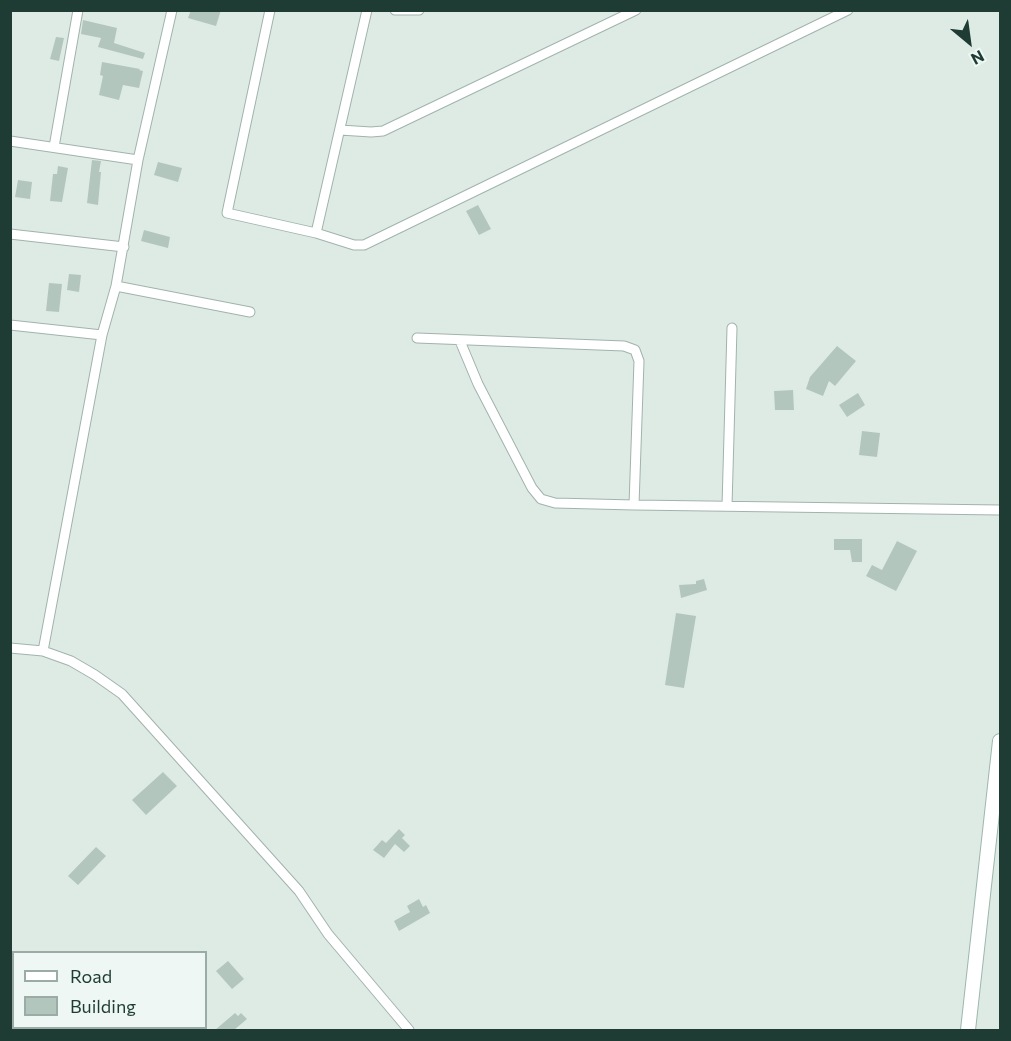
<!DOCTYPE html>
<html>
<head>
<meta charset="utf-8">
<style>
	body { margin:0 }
	#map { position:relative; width:1011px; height:1041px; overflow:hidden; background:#deebe5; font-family:Commissioner,sans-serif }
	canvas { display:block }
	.frame { position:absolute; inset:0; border:12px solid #1e3c34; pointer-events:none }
	.legend { position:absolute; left:12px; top:951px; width:195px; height:78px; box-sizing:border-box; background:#eef7f3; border:2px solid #9baca7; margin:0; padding:8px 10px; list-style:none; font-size:18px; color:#1e3c34 }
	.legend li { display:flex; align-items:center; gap:12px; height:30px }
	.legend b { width:30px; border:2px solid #9baca7 }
	.north { position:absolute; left:939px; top:12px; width:60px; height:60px; -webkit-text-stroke:4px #eef7f3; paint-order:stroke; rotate:151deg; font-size:16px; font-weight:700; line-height:24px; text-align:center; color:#1e3c34 }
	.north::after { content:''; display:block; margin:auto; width:21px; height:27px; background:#1e3c34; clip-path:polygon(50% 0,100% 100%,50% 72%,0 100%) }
</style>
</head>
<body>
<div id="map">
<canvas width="1011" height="1041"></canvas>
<div class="frame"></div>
<ul class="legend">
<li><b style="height:8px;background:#fff"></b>Road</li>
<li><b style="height:16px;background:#b3c6be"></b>Building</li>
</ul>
<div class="north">N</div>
</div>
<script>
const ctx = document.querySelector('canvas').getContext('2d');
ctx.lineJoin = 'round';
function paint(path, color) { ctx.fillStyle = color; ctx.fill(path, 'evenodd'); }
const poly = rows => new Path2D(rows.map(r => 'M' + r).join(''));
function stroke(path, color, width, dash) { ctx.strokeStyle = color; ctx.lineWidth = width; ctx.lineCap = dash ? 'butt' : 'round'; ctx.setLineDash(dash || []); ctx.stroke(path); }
paint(poly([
	[191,10,221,10,216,26,188,18],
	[83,20,117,28,114,43,145,53,143,59,98,47,101,38,81,34],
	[56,37,64,38,59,61,50,59],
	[102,62,140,69,139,70,143,71,139,88,123,85,119,100,99,95,103,76,100,75],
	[92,160,101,161,99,172,101,172,98,205,87,203],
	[158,162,182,168,178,182,154,175],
	[58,166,68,168,62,202,50,201,53,174,57,174],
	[18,180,32,182,30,199,15,197],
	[478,205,491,229,479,235,466,211],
	[144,230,170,237,168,248,141,241],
	[69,274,81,275,79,292,67,290],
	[49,283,62,284,59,312,46,311],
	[837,346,856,361,835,386,829,381,823,396,806,389,810,377],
	[793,390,794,410,775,410,774,391],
	[858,393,865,405,847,417,839,405],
	[862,431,880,433,877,457,859,455],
	[834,539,862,539,862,562,852,562,850,550,834,550],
	[897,541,917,551,896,591,866,576,872,565,882,570],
	[704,579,707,590,681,598,679,585,696,584,696,581],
	[676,613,696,616,684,688,665,685],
	[163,772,177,786,146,815,132,800],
	[399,829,405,835,402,838,410,846,404,852,395,844,384,858,373,850,382,840,386,843],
	[96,847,106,856,78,885,68,876],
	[419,899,423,907,426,905,430,913,399,931,394,921,410,912,407,906],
	[228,961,244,979,232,989,216,971],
	[235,1013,238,1016,241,1013,247,1019,234,1030,215,1030]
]), '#b3c6be');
const street = poly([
	[270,10,227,213,316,233,354,245,364,245,848,10],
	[395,10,419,10],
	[340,130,371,132,383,131,636,10],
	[10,141,138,160],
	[54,147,78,10],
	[316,233,367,10],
	[10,234,124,247],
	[116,286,250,312],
	[10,325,102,335],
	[417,338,624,346,635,350,639,361,634,505],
	[460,341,478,384,532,488,541,499,555,503,634,505,1000,510],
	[727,506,732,328],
	[10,648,43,651,71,661,95,675,122,694,299,891,328,934,409,1030],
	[43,651,102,335,116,286,138,160,172,10]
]);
const secondary = poly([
	[968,1030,1000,741]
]);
stroke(street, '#a1b3ac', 11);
stroke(secondary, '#9cb7ae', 16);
stroke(street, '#fff', 9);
stroke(secondary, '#fff', 14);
</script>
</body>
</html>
